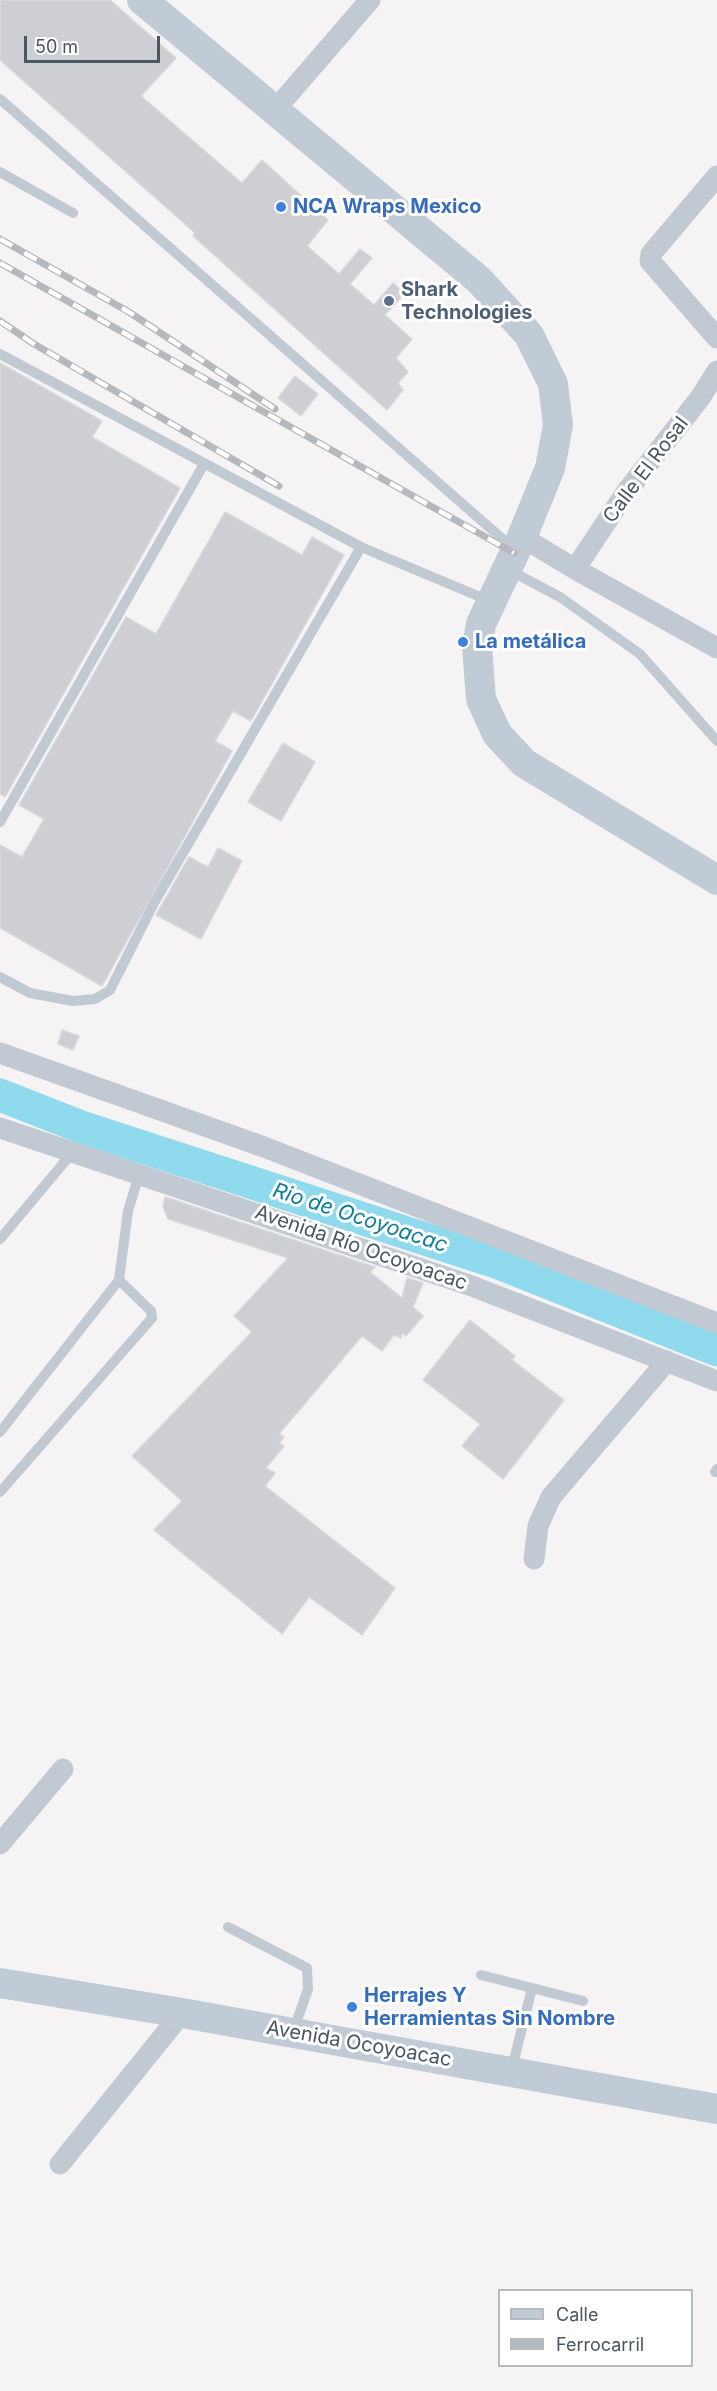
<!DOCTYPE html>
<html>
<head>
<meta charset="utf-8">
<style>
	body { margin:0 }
	#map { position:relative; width:717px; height:2391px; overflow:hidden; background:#f5f3f3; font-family:Inter,sans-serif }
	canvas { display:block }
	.legend { position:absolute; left:498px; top:2289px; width:195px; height:78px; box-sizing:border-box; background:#fff; border:2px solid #b7bbc0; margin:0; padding:8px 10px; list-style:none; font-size:18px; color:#4a5661 }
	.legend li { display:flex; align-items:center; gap:12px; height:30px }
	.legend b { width:30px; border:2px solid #b7bbc0 }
	.scale { position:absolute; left:24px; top:36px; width:136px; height:27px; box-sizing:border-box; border:3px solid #4a5661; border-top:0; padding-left:8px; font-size:18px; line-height:21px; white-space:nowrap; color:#4a5661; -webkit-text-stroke:4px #fff; paint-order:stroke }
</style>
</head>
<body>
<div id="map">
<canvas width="717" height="2391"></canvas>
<ul class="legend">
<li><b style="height:8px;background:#c1cbd6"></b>Calle</li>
<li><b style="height:8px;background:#b5b8bd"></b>Ferrocarril</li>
</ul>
<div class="scale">50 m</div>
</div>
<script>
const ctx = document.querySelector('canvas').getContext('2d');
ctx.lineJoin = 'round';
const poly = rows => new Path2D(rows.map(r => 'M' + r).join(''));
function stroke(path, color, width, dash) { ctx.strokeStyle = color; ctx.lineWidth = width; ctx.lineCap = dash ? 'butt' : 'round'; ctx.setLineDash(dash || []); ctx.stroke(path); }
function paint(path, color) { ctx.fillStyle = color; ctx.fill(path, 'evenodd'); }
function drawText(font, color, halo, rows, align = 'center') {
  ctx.font = font + ' Inter,sans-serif'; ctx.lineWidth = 6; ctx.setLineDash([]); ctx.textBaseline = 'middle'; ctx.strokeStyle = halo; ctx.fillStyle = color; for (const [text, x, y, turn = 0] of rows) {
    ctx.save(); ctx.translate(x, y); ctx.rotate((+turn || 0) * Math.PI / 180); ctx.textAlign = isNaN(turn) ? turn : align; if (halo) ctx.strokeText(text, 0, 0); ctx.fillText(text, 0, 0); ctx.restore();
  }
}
stroke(poly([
	[0,1095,84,1128,496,1262,717,1350]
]), '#90daee', 33);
const building = poly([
	[0,0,110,0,176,58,141,96,242,183,262,160,328,220,307,246,339,274,360,249,372,258,350,284,374,305,393,283,405,293,385,315,412,339,396,358,408,372,398,383,403,390,387,410,193,236,195,233,0,60,0,0],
	[0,363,102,421,92,437,180,488,5,797,0,794,0,363],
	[295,376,318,394,301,416,278,398,295,376],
	[225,512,302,555,312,537,344,555,251,721,233,711,215,741,232,751,102,986,0,928,0,845,22,857,44,819,19,805,126,617,156,634,225,512],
	[283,743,315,762,281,821,248,802,283,743],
	[218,848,242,861,201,939,156,915,189,857,208,867,218,848],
	[62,1030,79,1036,73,1050,58,1044,62,1030],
	[165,1197,375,1267,370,1272,402,1298,407,1278,423,1283,413,1307,423,1316,406,1336,402,1333,401,1338,394,1335,382,1351,362,1336,279,1434,284,1437,279,1443,284,1446,266,1468,275,1473,265,1486,395,1588,362,1635,309,1597,282,1634,154,1530,182,1501,132,1456,252,1332,234,1316,288,1258,168,1219,163,1207,165,1197],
	[470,1320,515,1356,512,1360,564,1400,503,1479,462,1446,480,1424,423,1380,470,1320]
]);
paint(building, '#cdcfd5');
stroke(building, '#d7d9de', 1.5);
stroke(poly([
	[0,99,514,549],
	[0,172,73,213],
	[0,354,361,547,490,601],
	[507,569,560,597,640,654,717,741],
	[0,822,204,464],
	[0,977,30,993,73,1001,95,999,110,990,155,901,361,547],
	[0,1239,72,1153],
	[0,1432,119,1280],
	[715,1472,717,1469],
	[0,1492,152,1318,151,1311,119,1280,128,1211,139,1175],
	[228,1927,307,1968,308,1989,293,2032],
	[481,1975,532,1988],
	[511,2072,532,1988,583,2001]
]), '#c1cad2', 10);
stroke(poly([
	[274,111,370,0],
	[717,176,651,254,650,261,717,338],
	[522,537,575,569,717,648],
	[575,569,627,491,700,398,717,371],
	[0,1053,264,1147,717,1323],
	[0,1128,469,1285,717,1381],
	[534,1559,538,1526,551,1497,667,1361],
	[0,1844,63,1769],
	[60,2164,182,2013]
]), '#c1cad2', 21);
stroke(poly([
	[142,0,479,280,529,335,553,384,558,425,550,468,522,537,481,624,477,646,481,699,497,734,524,763,717,880],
	[0,1983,182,2013,717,2109]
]), '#c1cbd6', 30);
const rail = poly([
	[0,239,129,312,275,409],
	[0,263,514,553],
	[0,321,34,344,279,486]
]);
stroke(rail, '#b5b8bd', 7);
stroke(rail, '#fff', 4.5, [14]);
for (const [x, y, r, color] of [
	[281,207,6,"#3f7fe0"],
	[389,301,6,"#5c6f8a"],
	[463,642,6,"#3f7fe0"],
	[352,2007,6,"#3f7fe0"]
]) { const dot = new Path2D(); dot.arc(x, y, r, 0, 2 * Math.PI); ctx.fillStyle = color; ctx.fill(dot); stroke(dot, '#fff', 2); }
drawText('bold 20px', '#366cbe', '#fff', [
	["NCA Wraps Mexico",293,207],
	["La metálica",475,642],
	["Herrajes Y",364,1996],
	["Herramientas Sin Nombre",364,2019]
], 'left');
drawText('bold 20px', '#4e5e75', '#fff', [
	["Shark",401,290],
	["Technologies",401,313]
], 'left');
drawText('20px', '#4a5661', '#fff', [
	["Calle El Rosal",646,470,-53],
	["Avenida Río Ocoyoacac",361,1248,19],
	["Avenida Ocoyoacac",359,2044,10]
]);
drawText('italic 21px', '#0c7c9b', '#fff', [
	["Rio de Ocoyoacac",360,1218,18]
]);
</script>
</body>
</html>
